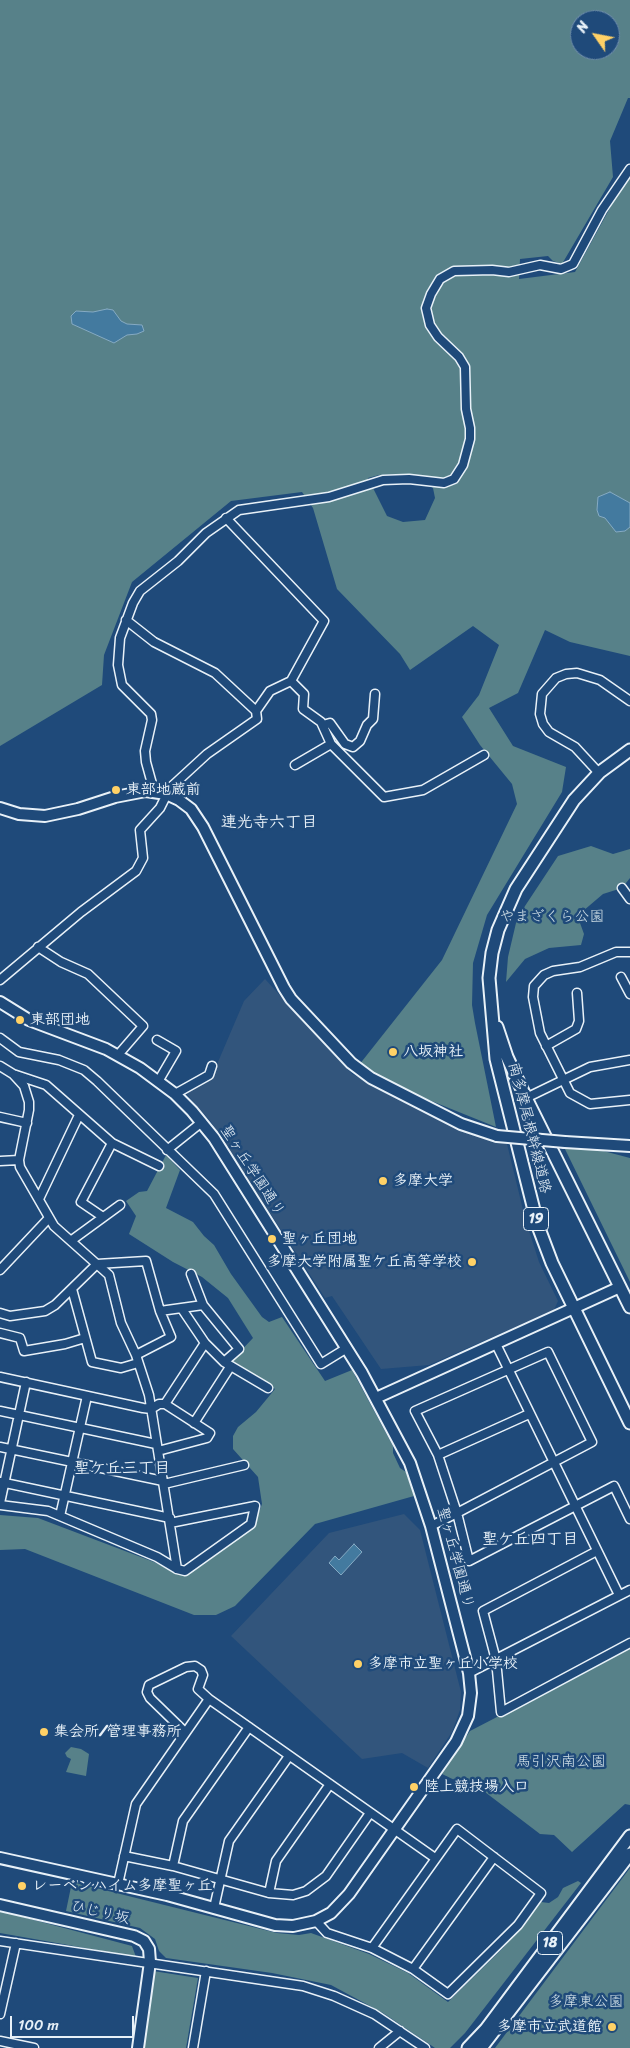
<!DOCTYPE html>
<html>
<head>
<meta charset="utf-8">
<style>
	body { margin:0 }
	#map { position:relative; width:630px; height:2048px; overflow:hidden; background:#1f4a7a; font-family:Sriracha,sans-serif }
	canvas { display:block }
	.north { position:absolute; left:570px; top:10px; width:50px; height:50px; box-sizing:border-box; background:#1f4a7a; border:1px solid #6f8dac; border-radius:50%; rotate:303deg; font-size:14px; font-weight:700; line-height:20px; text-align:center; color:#e8f1f8 }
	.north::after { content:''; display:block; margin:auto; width:18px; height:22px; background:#ffd166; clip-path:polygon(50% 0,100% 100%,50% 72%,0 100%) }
	.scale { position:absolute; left:10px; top:2016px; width:124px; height:22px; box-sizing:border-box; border:2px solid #e8f1f8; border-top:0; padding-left:6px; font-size:15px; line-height:18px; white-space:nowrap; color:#e8f1f8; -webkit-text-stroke:4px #1f4a7a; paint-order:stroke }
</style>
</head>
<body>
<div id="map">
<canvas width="630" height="2048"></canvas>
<div class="north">N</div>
<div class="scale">100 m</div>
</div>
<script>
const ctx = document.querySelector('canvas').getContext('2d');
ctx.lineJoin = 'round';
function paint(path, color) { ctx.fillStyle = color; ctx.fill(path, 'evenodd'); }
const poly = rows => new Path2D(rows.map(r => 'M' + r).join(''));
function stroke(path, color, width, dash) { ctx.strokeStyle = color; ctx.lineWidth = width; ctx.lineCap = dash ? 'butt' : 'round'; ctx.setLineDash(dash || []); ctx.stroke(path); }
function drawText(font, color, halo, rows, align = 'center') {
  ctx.font = font + ' Sriracha,"Klee One",sans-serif'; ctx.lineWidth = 5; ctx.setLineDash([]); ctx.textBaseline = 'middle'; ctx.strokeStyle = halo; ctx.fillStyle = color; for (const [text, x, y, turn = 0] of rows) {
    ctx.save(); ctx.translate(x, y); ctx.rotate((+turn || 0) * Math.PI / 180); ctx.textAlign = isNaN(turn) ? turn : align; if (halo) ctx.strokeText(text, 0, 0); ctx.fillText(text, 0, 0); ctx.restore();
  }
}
paint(poly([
	[265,979,352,1074,471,1134,507,1144,525,1218,539,1262,558,1301,554,1310,429,1365,381,1369,332,1296,325,1298,211,1122,184,1091,212,1076,244,1001],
	[404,1514,420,1530,461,1692,460,1710,452,1732,428,1768,402,1753,362,1759,231,1636,329,1533]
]), '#32557c');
paint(poly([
	[0,0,630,0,630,98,628,98,610,141,613,177,562,264,553,261,548,256,520,259,519,279,575,272,622,186,630,176,630,656,570,642,545,630,518,693,489,708,513,746,566,767,562,792,487,915,473,963,472,1005,475,1023,496,1127,424,1098,359,1065,442,960,517,804,512,784,480,745,462,717,479,695,499,645,473,626,410,670,400,654,337,589,313,508,302,492,231,501,132,582,104,655,102,685,0,746],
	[580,20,610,20,610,50,580,50],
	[414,474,433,488,435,498,425,520,403,522,387,516,368,478,379,475],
	[591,846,613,854,630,849,630,878,622,888,603,894,583,911,580,923,584,934,581,945,549,948,525,959,506,982,508,957,516,923,525,906,558,856],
	[564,1147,592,1148,630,1158,630,1282],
	[166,1155,180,1170,166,1208,193,1222,204,1236,214,1245,231,1274,262,1317,269,1322,282,1317,325,1381,352,1370,393,1446,393,1453,400,1468,406,1472,414,1496,315,1524,235,1606,216,1615,194,1615,25,1549,0,1550,0,1515,38,1518,154,1562,180,1575,185,1574,254,1525,262,1504,258,1477,233,1449,233,1436,238,1427,256,1412,275,1389,233,1362,234,1358,253,1338,228,1298,202,1277,173,1262,129,1234,136,1216,126,1201,139,1192,147,1191],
	[630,1648,630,1805,625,1804,572,1852,554,1835,540,1834,481,1789,465,1785,442,1774,470,1731],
	[71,1747,81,1749,89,1754,86,1776,66,1772,71,1759,67,1757,65,1753],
	[630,1868,630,2048,495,2048],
	[578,1881,581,1883,465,2033,450,2048,435,2048,383,2013,331,1985,272,1973,166,1958,159,1951,155,1939,140,1928,66,1911,72,1882,277,1933,299,1935,311,1933,369,1954,408,1973,448,2002,503,1948,541,1902,549,1903,558,1897,563,1888],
	[0,1911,132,1946,136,1957,0,1933],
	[153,1971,198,1978,186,2048,142,2048]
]), '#578189');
const water = poly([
	[107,309,113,310,121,321,127,324,142,325,144,331,137,334,127,335,114,343,72,324,71,316,76,311,93,312,107,309],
	[610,492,630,503,630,527,625,531,616,532,605,518,599,516,597,510,598,497,610,492],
	[354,1544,362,1552,341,1575,329,1563,335,1556,339,1560,354,1544]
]);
paint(water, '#437a9f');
stroke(water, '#85aac3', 1);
const street = poly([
	[226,518,324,621,291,681,270,691,256,711],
	[291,681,304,694,303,709,321,722,331,744,384,797,423,790,484,755],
	[323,725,330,723,345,744,353,747,360,741,367,725,373,719,375,694],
	[295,765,331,744],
	[599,773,575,747,549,732,543,724,540,714,542,694,556,678,566,674,577,673,600,680,630,701],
	[154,791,146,762,145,751,152,720,151,714,122,685,118,665,120,638,133,603,140,591,178,561,206,533,239,510,329,497,383,480,409,479,444,483,454,479,463,465,470,439,470,428,466,409,465,367,459,357,438,337,430,325,426,308,431,294,440,279,454,271,492,270,509,272,540,265,561,269,573,264,602,210,630,169],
	[622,888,630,899],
	[38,947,61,962,88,974,143,1026,118,1055],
	[630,952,616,952,580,967,553,971,544,975,534,986,533,997,540,1033,570,1093,590,1104,630,1100],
	[621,977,630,994],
	[0,980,81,912,136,871,143,858,140,830,160,808,170,788,207,754,257,719,256,711,215,673,154,642,126,620],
	[0,1038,19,1052,59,1060,84,1070,97,1081,214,1194,321,1364,347,1348],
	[157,1040,176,1051,159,1080],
	[546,1046,576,1029,579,1021,577,993],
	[0,1066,13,1074,46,1085,112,1143,159,1166],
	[13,1074,24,1086,29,1102,29,1110,19,1160,20,1167,54,1226,109,1275,121,1323,136,1355,149,1395,177,1569],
	[175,1094,209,1075,212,1066],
	[526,1098,590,1067,630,1060],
	[0,1117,27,1123],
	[167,1150,202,1122],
	[0,1161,19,1160],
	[39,1199,79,1115],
	[103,1217,81,1202,112,1143],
	[72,1240,120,1205],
	[0,1270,49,1218],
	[191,1274,203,1305,239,1349,224,1362],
	[72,1289,92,1362,121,1368,138,1363],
	[182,1309,205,1343,224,1362,268,1388],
	[160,1311,203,1305],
	[0,1313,10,1316,45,1311,55,1305,97,1264,146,1261,160,1311,171,1337,136,1355],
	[0,1333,20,1338,24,1351,65,1344,85,1338],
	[496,1344,619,1595],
	[0,1377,143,1408,151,1409,159,1404,165,1404,210,1433,207,1438,158,1451],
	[165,1404,205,1343],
	[0,1411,156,1444],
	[194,1423,230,1367],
	[0,1447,163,1481],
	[438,1455,529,1414],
	[0,1482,170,1518],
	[164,1484,244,1465],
	[0,1503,26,1382],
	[0,1505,48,1511,157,1557,177,1569,185,1571,251,1524,255,1506,170,1523],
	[60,1516,87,1396],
	[431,1526,457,1513,592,1442,548,1352,415,1411,438,1455,457,1513,469,1561,614,1486,630,1519],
	[597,1551,483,1611,496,1660,501,1712,630,1643],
	[469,1673,630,1590],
	[185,1732,150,1698,147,1692,149,1685,186,1667,195,1666,201,1670,203,1675,198,1689,209,1699],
	[124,1856,173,1866,269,1893,293,1895,306,1891,326,1876,370,1813],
	[173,1866,183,1821,249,1727],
	[118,1884,136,1804,209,1699,435,1858],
	[269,1893,276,1861,330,1784],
	[214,1908,229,1841,289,1756],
	[316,1921,327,1933,372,1948,413,1969,448,1994,518,1925,541,1893,457,1829,372,1948],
	[0,1941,303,1986,334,1996,374,2014,425,2048],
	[413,1969,494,1857],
	[0,2014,16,1943],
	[0,2041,34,2048],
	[193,2048,206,1971],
	[379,2048,400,2031]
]);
const secondary = poly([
	[0,808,19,814,45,816,78,809,115,797,146,791,166,794,179,800,191,809,203,827,284,988,291,999,351,1063,371,1078,461,1124,497,1136],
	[0,1002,29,1020,106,1049,140,1068,175,1094,192,1111,214,1138,362,1373,410,1463,431,1526,469,1673,471,1693,468,1716,456,1742,349,1894,331,1913,316,1921,293,1926,275,1925,167,1895,0,1858],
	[565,1142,630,1146],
	[376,1398,620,1287],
	[0,1905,134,1936,144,1941,149,1949,150,1962,138,2048]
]);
const primary = poly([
	[630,750,600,772,574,800,516,889,498,930,492,953,489,978,496,1059,538,1226,552,1263,630,1423],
	[497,1027,507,1057,526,1098,630,1307],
	[468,2048,486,2029,630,1836],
	[481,2048,630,1854]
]);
stroke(street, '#e8f1f8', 11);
stroke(secondary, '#e8f1f8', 14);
stroke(primary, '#e8f1f8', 15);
stroke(street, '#1f4a7a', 8);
stroke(secondary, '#1f4a7a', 10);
stroke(primary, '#1f4a7a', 11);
const secondaryBridge = poly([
	[497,1136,565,1142]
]);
stroke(secondaryBridge, '#e8f1f8', 14, []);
stroke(secondaryBridge, '#1f4a7a', 10);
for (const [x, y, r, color] of [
	[116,790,5,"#ffd166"],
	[20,1020,5,"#ffd166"],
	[393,1052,5,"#ffd166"],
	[383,1181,5,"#ffd166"],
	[272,1239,5,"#ffd166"],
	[472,1262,5,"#ffd166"],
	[358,1664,5,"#ffd166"],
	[44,1732,5,"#ffd166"],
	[414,1787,5,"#ffd166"],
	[22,1886,5,"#ffd166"],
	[612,2027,5,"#ffd166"]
]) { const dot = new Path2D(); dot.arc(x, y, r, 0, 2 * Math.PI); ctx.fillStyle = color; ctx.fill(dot); stroke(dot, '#1f4a7a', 2); }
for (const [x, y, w] of [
	[536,1219,25],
	[550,1943,25]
]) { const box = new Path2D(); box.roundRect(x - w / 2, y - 11.5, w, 23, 4); ctx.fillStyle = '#1f4a7a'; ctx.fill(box); stroke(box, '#e8f1f8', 1); }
drawText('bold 14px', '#e8f1f8', null, [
	["19",536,1219],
	["18",550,1943]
]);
drawText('bold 15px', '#e8f1f8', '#1f4a7a', [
	["東部地蔵前",126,790],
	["東部団地",30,1020],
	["八坂神社",403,1052],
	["多摩大学",393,1181],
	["聖ヶ丘団地",282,1239],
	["多摩大学附属聖ケ丘高等学校",462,1262,"right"],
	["多摩市立聖ヶ丘小学校",368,1664],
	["集会所/管理事務所",54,1732],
	["陸上競技場入口",424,1787],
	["レーベンハイム多摩聖ヶ丘",32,1886],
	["多摩市立武道館",602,2027,"right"]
], 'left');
drawText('15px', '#d2e0e7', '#1f4a7a', [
	["やまざくら公園",552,917],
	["馬引沢南公園",561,1762],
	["多摩東公園",586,2002]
]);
drawText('15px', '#e8f1f8', '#1f4a7a', [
	["南多摩尾根幹線道路",529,1128,76],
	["聖ヶ丘学園通り",252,1171,57],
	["聖ヶ丘学園通り",455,1558,75],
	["ひじり坂",100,1913,13]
]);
drawText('bold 16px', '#e8f1f8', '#1f4a7a', [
	["連光寺六丁目",269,823],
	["聖ケ丘三丁目",122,1469],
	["聖ケ丘四丁目",530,1540]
]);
</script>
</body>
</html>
